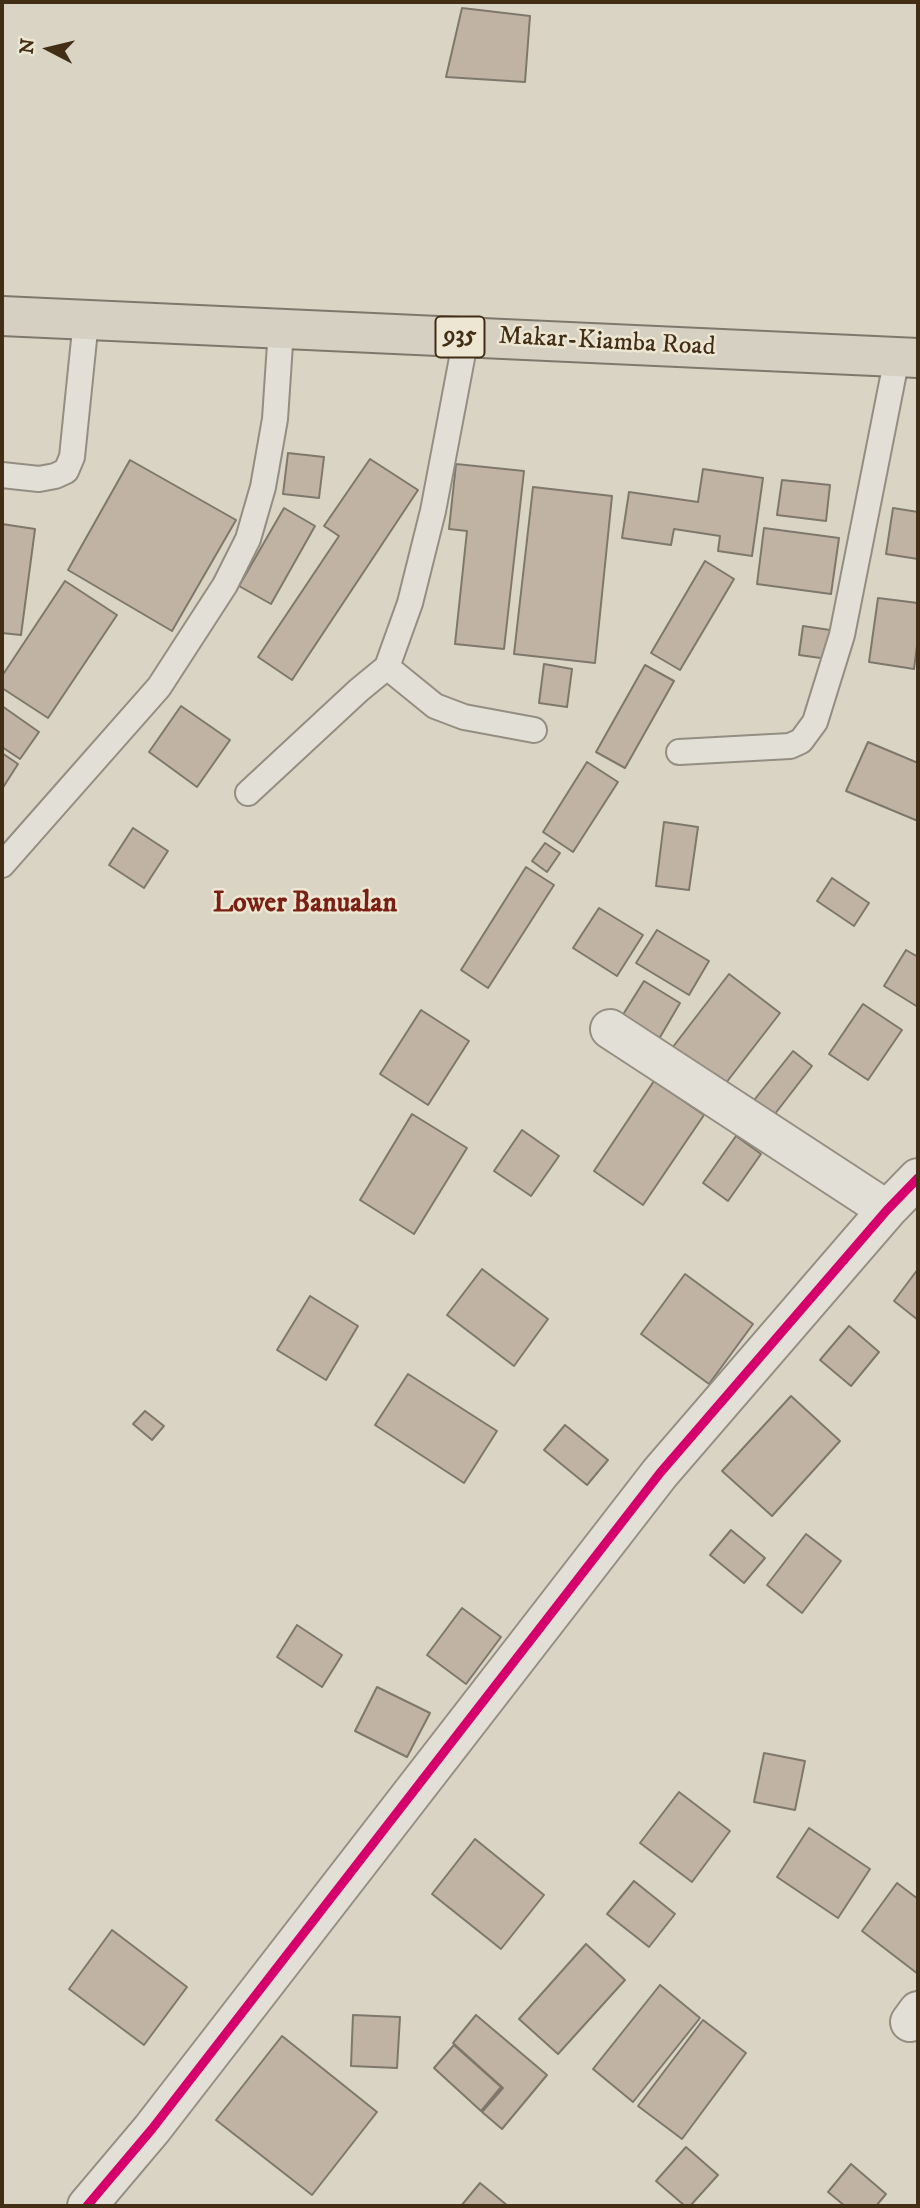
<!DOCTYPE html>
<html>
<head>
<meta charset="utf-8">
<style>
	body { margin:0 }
	#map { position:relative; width:920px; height:2208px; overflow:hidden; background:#d9d4c3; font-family:"IM FELL DW Pica",serif }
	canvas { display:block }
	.frame { position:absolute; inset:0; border:4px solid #422d15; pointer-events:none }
	.north { position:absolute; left:14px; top:14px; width:70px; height:70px; -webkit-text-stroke:5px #ece6d2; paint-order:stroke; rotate:277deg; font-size:19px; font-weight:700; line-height:28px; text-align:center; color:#422d15 }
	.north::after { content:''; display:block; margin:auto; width:24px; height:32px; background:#422d15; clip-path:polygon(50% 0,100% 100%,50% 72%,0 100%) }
</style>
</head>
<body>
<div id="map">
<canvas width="920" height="2208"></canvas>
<div class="frame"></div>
<div class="north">N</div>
</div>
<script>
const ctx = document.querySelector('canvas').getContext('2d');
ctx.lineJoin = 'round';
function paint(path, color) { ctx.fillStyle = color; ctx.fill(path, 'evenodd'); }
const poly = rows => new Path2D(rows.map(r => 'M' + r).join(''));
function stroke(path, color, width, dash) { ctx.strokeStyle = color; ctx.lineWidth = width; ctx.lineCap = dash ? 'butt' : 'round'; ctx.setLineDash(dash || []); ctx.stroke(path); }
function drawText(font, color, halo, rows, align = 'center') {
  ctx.font = font + ' "IM FELL DW Pica",serif'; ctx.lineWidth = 5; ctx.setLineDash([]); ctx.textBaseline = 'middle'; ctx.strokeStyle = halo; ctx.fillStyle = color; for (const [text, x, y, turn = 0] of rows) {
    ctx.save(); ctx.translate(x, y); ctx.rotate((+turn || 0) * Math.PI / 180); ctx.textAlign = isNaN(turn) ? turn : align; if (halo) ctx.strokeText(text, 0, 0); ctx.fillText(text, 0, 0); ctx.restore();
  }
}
const building = poly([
	[462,8,530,16,525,82,446,77,462,8],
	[288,453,324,457,319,498,283,494,288,453],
	[370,459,418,490,292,680,258,657,339,536,324,526,370,459],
	[130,460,236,520,172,631,68,570,130,460],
	[456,464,524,471,504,649,455,644,467,531,449,529,456,464],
	[703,469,763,478,752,556,718,551,720,536,674,529,671,545,622,538,629,492,698,502,703,469],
	[782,480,830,485,826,521,777,515,782,480],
	[533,487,612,496,595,663,514,654,533,487],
	[284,508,315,526,271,604,239,586,284,508],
	[893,508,918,512,918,559,886,554,893,508],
	[2,524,35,529,21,635,2,633,2,524],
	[764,528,839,538,831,594,757,584,764,528],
	[705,561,734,579,680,670,651,653,705,561],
	[65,581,117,615,48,718,2,688,2,676,65,581],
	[878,598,918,603,918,638,914,669,869,662,878,598],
	[803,626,830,630,828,659,799,655,803,626],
	[544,664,572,669,567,707,539,703,544,664],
	[645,665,674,681,625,768,596,752,645,665],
	[2,706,39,732,20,759,2,747,2,706],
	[181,706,230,740,197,787,149,752,181,706],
	[868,742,918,763,918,821,846,791,868,742],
	[2,753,18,764,2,789,2,753],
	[587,762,618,782,573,852,543,832,587,762],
	[664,822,698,827,689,890,656,886,664,822],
	[133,828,168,851,144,888,109,865,133,828],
	[545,843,560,853,547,872,532,861,545,843],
	[526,867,554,885,488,988,461,970,526,867],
	[832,878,869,903,854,926,817,901,832,878],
	[599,908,643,935,617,976,573,948,599,908],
	[657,930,709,961,689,995,636,963,657,930],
	[906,950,918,957,918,1007,884,986,906,950],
	[729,974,780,1013,719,1092,669,1052,729,974],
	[644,981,680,1003,656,1044,619,1021,644,981],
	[863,1004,902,1030,868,1080,829,1054,863,1004],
	[421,1010,469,1041,428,1105,380,1074,421,1010],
	[793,1051,812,1066,771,1119,751,1104,793,1051],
	[654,1081,704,1115,643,1205,594,1171,654,1081],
	[412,1114,467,1148,414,1234,360,1200,412,1114],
	[522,1130,559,1156,531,1196,494,1171,522,1130],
	[736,1136,761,1154,728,1201,703,1183,736,1136],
	[482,1269,548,1319,514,1366,447,1315,482,1269],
	[918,1269,918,1320,894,1301,918,1269],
	[685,1274,753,1324,709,1384,641,1334,685,1274],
	[310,1296,358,1326,326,1380,277,1350,310,1296],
	[849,1326,879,1352,851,1386,820,1360,849,1326],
	[408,1374,497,1431,464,1483,375,1425,408,1374],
	[791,1396,840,1441,772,1516,722,1471,791,1396],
	[145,1411,164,1426,152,1440,133,1424,145,1411],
	[565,1425,608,1460,587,1485,544,1450,565,1425],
	[731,1530,765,1558,744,1583,710,1555,731,1530],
	[806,1534,841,1561,802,1613,767,1585,806,1534],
	[462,1608,501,1637,466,1684,427,1655,462,1608],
	[297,1625,342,1655,322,1687,277,1657,297,1625],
	[377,1687,430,1713,407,1757,355,1731,377,1687],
	[764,1753,805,1761,795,1810,754,1802,764,1753],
	[679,1792,730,1831,692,1882,640,1843,679,1792],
	[809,1828,870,1869,838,1918,777,1877,809,1828],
	[475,1839,544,1895,501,1949,432,1894,475,1839],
	[634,1881,675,1914,649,1947,607,1914,634,1881],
	[897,1883,918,1899,918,1974,862,1931,897,1883],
	[112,1930,187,1987,144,2045,69,1989,112,1930],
	[586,1944,625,1980,558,2054,519,2019,586,1944],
	[660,1985,700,2018,633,2102,593,2069,660,1985],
	[353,2015,400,2017,397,2068,351,2066,353,2015],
	[476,2015,547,2075,502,2129,482,2112,503,2088,453,2043,476,2015],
	[703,2020,746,2053,682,2139,638,2106,703,2020],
	[282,2036,377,2112,312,2195,216,2120,282,2036],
	[454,2045,501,2087,481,2111,434,2068,454,2045],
	[686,2147,718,2175,690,2206,685,2206,656,2181,686,2147],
	[851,2164,886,2194,876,2206,845,2206,828,2192,851,2164],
	[480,2183,508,2206,461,2206,480,2183]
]);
paint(building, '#c1b3a4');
stroke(building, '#7e786c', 2);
const lane = poly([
	[2,475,39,479,55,476,66,471,72,457,86,320],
	[387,667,435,706,464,717,534,730],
	[679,752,790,746,801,741,815,722,842,635,897,357],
	[248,793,359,690,387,667,410,603,433,511,466,337],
	[2,865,159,687,225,585,248,539,263,487,275,419,281,329]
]);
const street = poly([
	[610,1029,887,1210],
	[910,2022,918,2011],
	[87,2206,152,2129,660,1473,887,1210,918,1178]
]);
const primary = poly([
	[2,316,918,358]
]);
stroke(lane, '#948e82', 28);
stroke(street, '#948e82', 42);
stroke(primary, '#7e786c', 42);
stroke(lane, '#e2dfd7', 24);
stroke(street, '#e2dfd7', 38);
stroke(primary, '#d6d0c2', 38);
stroke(poly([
	[87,2206,152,2129,660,1473,887,1210,918,1178]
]), '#d6006c', 9);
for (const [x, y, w] of [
	[460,337,49]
]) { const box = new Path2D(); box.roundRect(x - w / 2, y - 20.5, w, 41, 5); ctx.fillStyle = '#ece6d2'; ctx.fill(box); stroke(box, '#422d15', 2); }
drawText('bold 24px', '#422d15', null, [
	["935",460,337]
]);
drawText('26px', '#422d15', '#ece6d2', [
	["Makar-Kiamba Road",607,343,3]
]);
drawText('bold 28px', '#7a1f14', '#ece6d2', [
	["Lower Banualan",305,905]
]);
</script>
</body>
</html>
